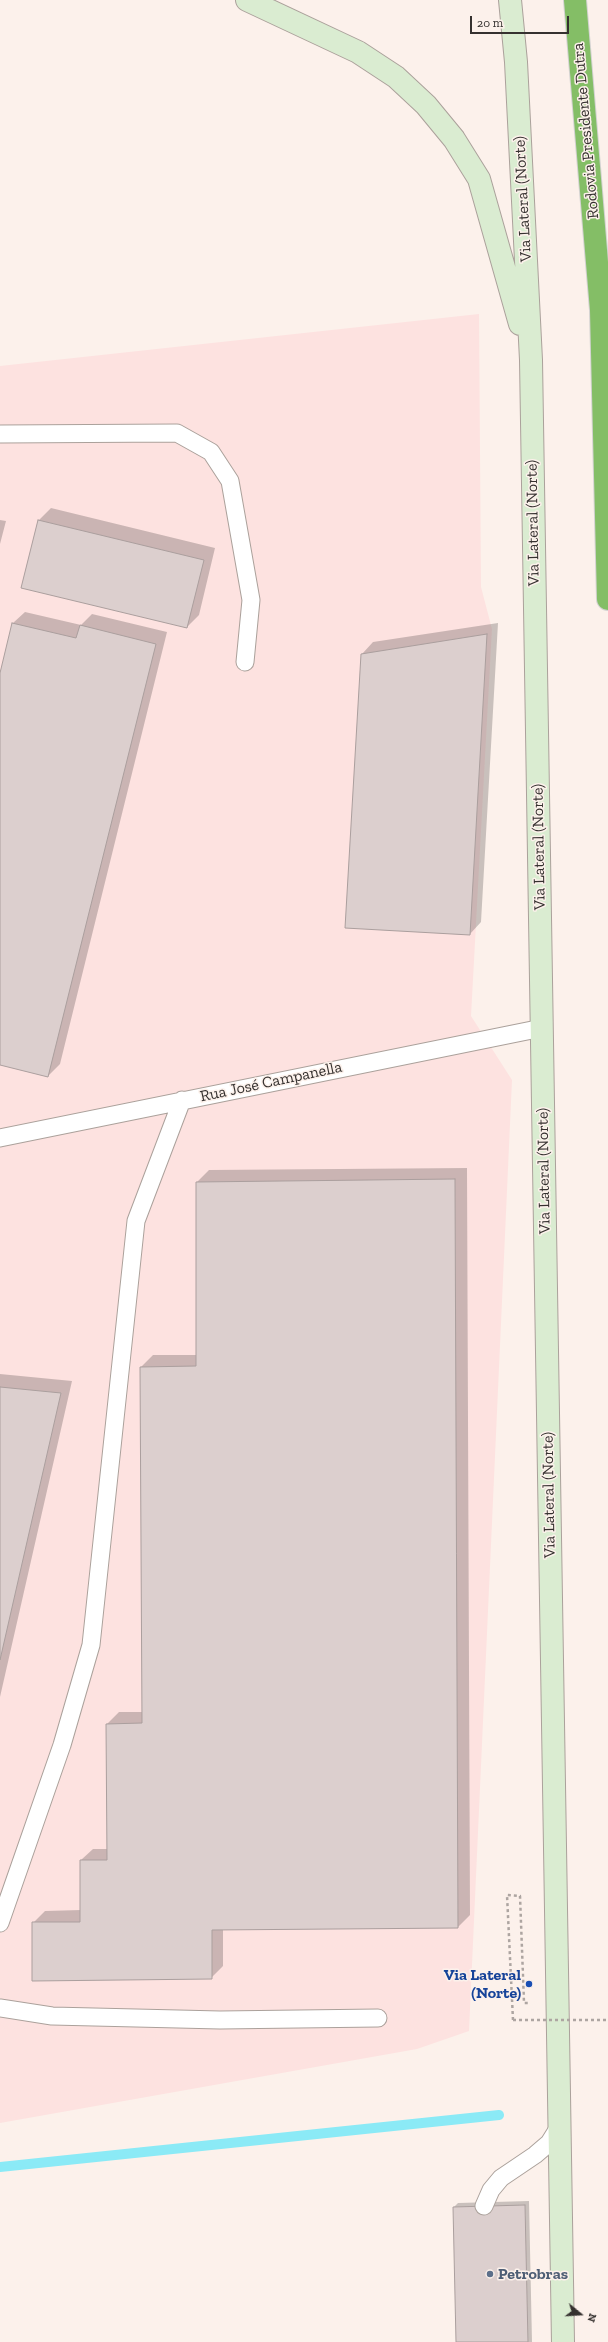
<!DOCTYPE html>
<html>
<head>
<meta charset="utf-8">
<style>
	body { margin:0 }
	#map { position:relative; width:608px; height:2342px; overflow:hidden; background:#fcf1eb; font-family:"Zilla Slab",serif }
	canvas { display:block }
	.north { position:absolute; left:560px; top:2294px; width:40px; height:40px; -webkit-text-stroke:3px #fcf1eb; paint-order:stroke; rotate:108deg; font-size:11px; font-weight:700; line-height:16px; text-align:center; color:#35312f }
	.north::after { content:''; display:block; margin:auto; width:14px; height:18px; background:#35312f; clip-path:polygon(50% 0,100% 100%,50% 72%,0 100%) }
	.scale { position:absolute; left:470px; top:16px; width:99px; height:18px; box-sizing:border-box; border:2px solid #35312f; border-top:0; padding-left:5px; font-size:12px; line-height:14px; white-space:nowrap; color:#35312f; -webkit-text-stroke:3px #fcf1eb; paint-order:stroke }
</style>
</head>
<body>
<div id="map">
<canvas width="608" height="2342"></canvas>
<div class="north">N</div>
<div class="scale">20 m</div>
</div>
<script>
const ctx = document.querySelector('canvas').getContext('2d');
ctx.lineJoin = 'round';
function paint(path, color) { ctx.fillStyle = color; ctx.fill(path, 'evenodd'); }
const poly = rows => new Path2D(rows.map(r => 'M' + r).join(''));
function stroke(path, color, width, dash) { ctx.strokeStyle = color; ctx.lineWidth = width; ctx.lineCap = dash ? 'butt' : 'round'; ctx.setLineDash(dash || []); ctx.stroke(path); }
function drawText(font, color, halo, rows, align = 'center') {
  ctx.font = font + ' "Zilla Slab",serif'; ctx.lineWidth = 3; ctx.setLineDash([]); ctx.textBaseline = 'middle'; ctx.strokeStyle = halo; ctx.fillStyle = color; for (const [text, x, y, turn = 0] of rows) {
    ctx.save(); ctx.translate(x, y); ctx.rotate((+turn || 0) * Math.PI / 180); ctx.textAlign = isNaN(turn) ? turn : align; if (halo) ctx.strokeText(text, 0, 0); ctx.fillText(text, 0, 0); ctx.restore();
  }
}
paint(poly([
	[479,314,481,587,492,629,471,1016,512,1080,469,2031,417,2049,0,2123,0,366]
]), '#fde2e0');
paint(poly([
	[51,508,215,548,199,615,187,627,23,587,39,520],
	[0,520,6,521,0,544],
	[25,612,81,625,92,614,167,632,60,1064,48,1076,0,1064,0,677,13,623],
	[498,623,481,922,470,934,362,654,373,642],
	[467,1168,470,1915,458,1927,223,1929,223,1966,211,1978,33,1923,45,1911,81,1910,81,1860,93,1849,108,1849,107,1724,119,1712,143,1712,141,1367,153,1355,197,1355,197,1182,209,1170],
	[0,1374,72,1381,0,1697],
	[529,2201,532,2342,457,2342,454,2207,458,2203]
]), '#0003');
stroke(poly([
	[0,2167,499,2115]
]), '#8beaf6', 10);
const building = poly([
	[38,520,204,560,187,628,21,588,38,520],
	[12,623,76,638,80,625,156,644,48,1077,0,1065,0,673,12,623],
	[487,634,470,935,345,928,361,654,487,634],
	[455,1179,458,1928,212,1930,212,1979,32,1981,32,1922,80,1922,80,1860,107,1860,106,1724,142,1723,140,1367,196,1366,196,1182,455,1179],
	[0,1387,61,1393,0,1660,0,1387],
	[525,2205,528,2342,456,2342,453,2207,525,2205]
]);
paint(building, '#dccfce');
stroke(building, '#ab9f9e', 1);
const service = poly([
	[0,434,177,433,211,452,230,481,251,600,245,662],
	[0,1138,542,1028],
	[0,1923,62,1745,91,1645,136,1221,182,1100],
	[0,2008,52,2016,220,2020,378,2018],
	[484,2206,491,2190,501,2178,535,2155,549,2143,559,2127]
]);
const secondary = poly([
	[247,0,358,52,396,77,426,105,454,139,479,179,520,324],
	[510,0,516,62,531,360,563,2342]
]);
const motorway = poly([
	[575,0,601,310,608,599]
]);
stroke(service, '#aba19b', 19);
stroke(secondary, '#aba19b', 24);
stroke(motorway, '#d3d2d1', 24);
stroke(poly([
	[513,2020,507,1895,520,1896,524,2003,529,2003]
]), '#ada5a1', 2.5, [3, 3]);
stroke(service, '#fff', 17);
stroke(secondary, '#daecd1', 22);
stroke(motorway, '#84be66', 22);
stroke(poly([
	[513,2020,608,2020]
]), '#ada5a1', 2.5, [3, 3]);
for (const [x, y, r, color] of [
	[529,1984,4,"#1a4fb4"],
	[490,2274,4,"#5c6f8a"]
]) { const dot = new Path2D(); dot.arc(x, y, r, 0, 2 * Math.PI); ctx.fillStyle = color; ctx.fill(dot); stroke(dot, '#fcf1eb', 1.5); }
drawText('16px', '#35312f', '#fcf1eb', [
	["Rodovia Presidente Dutra",586,131,-95],
	["Via Lateral (Norte)",523,199,-93],
	["Via Lateral (Norte)",533,523,-91],
	["Via Lateral (Norte)",539,847,-91],
	["Rua José Campanella",271,1082,-12],
	["Via Lateral (Norte)",544,1171,-91],
	["Via Lateral (Norte)",549,1495,-91]
]);
drawText('bold 16px', '#164399', '#fcf1eb', [
	["Via Lateral",521,1975],
	["(Norte)",521,1993]
], 'right');
drawText('bold 16px', '#4e5e75', '#fcf1eb', [
	["Petrobras",498,2274]
], 'left');
</script>
</body>
</html>
